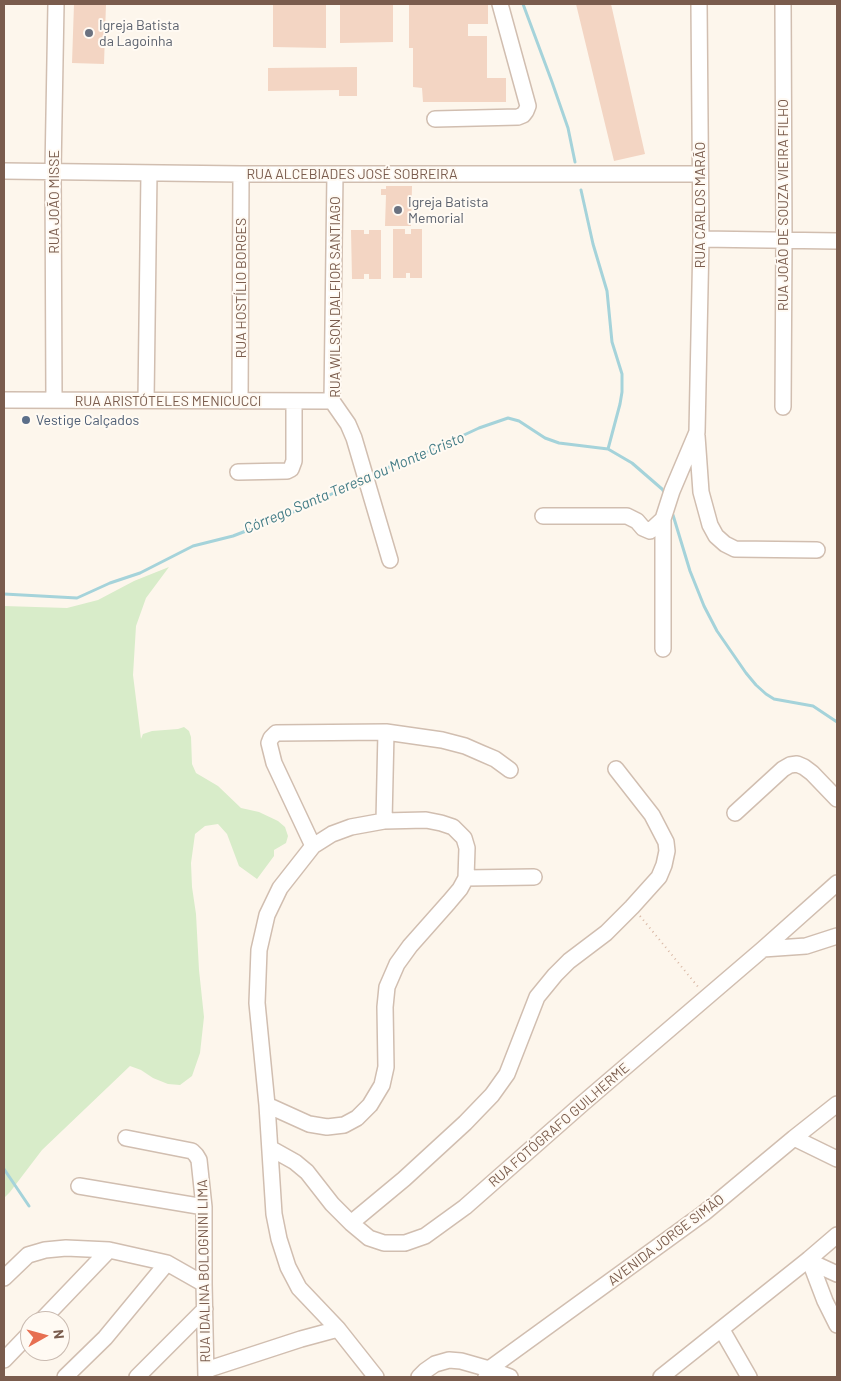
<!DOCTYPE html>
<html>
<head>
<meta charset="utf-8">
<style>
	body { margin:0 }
	#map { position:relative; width:841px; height:1381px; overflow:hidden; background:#fdf6ec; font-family:Barlow,sans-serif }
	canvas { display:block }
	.frame { position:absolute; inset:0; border:5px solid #7a5c4d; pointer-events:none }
	.north { position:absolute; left:20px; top:1311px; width:50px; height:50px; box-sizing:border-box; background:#fffaf3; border:1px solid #cabbb1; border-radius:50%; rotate:83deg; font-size:14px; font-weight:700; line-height:20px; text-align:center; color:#7a5c4d }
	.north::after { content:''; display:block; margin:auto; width:18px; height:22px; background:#e76f51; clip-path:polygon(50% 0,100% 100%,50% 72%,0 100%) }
</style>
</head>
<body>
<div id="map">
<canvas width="841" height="1381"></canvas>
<div class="frame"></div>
<div class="north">N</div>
</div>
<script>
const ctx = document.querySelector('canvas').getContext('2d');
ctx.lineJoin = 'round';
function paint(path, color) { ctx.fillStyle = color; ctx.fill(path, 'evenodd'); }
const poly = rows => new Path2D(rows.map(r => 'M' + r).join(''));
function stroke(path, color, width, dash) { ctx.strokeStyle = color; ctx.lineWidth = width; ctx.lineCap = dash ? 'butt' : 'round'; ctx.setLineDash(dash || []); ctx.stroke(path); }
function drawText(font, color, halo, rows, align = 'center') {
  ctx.font = font + ' Barlow,sans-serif'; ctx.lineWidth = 4; ctx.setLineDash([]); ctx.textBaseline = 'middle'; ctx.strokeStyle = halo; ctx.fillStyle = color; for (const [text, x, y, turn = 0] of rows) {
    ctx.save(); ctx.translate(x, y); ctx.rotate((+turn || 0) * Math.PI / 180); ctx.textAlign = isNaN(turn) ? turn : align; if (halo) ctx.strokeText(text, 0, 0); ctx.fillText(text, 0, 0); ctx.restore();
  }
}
paint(poly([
	[169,567,146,598,136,626,133,675,141,739,143,734,152,731,178,729,184,727,189,731,191,737,192,764,196,773,218,786,241,808,259,812,278,821,285,827,288,836,286,843,274,850,274,856,257,879,239,866,227,834,218,824,205,826,195,834,191,863,192,887,196,914,199,970,204,1017,200,1053,192,1076,180,1085,168,1084,153,1078,141,1070,130,1066,42,1150,10,1192,4,1198,4,606,67,608,98,600,134,581]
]), '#d8ecc9');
stroke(poly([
	[523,4,552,82,568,128,575,162],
	[581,190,593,244,607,291,612,342,622,374,622,392,620,404,608,449],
	[368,475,419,456,479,428,508,418,519,421,545,438,559,443,608,449,632,463,662,489,664,492],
	[673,515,690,571,704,606,717,631,746,673,756,685,766,694,774,699,813,706,837,722],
	[4,594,77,598,110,583,140,573,193,546,233,536,264,524,312,504,361,479],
	[4,1169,29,1206]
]), '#a5d3da', 3);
paint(poly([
	[74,4,106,4,104,64,72,63],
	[273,4,326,4,326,48,273,47],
	[340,4,393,4,393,42,340,43],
	[409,4,488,4,488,24,468,24,468,36,487,36,487,78,506,78,506,102,423,102,422,88,413,87,413,48,409,48],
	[576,4,611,4,645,154,614,161],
	[357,67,357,96,339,96,339,90,268,91,268,68],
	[386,186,412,186,411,226,385,226,386,195,381,195,381,189,386,189],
	[393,229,405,229,405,234,411,234,411,229,422,229,422,278,410,278,410,273,406,273,406,278,393,278],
	[351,230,364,230,364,234,369,234,369,230,381,230,381,279,369,279,369,274,364,274,364,279,352,279]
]), '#f3d5c3');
const minor = poly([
	[783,4,784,240,783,407],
	[435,119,518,117,523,115,526,111,528,106,500,4],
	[4,171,241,174,700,174],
	[335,174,332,401,348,424,354,438,390,560],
	[701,239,837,241],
	[4,400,332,401],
	[54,400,53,171,56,4],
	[146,400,149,173],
	[240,401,241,174],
	[697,436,701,492,710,525,716,536,725,544,735,549,817,550],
	[238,472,287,471,291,469,294,461,294,401],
	[543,516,627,516,637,521,643,528,650,531,663,519],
	[663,649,663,519,672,491,697,432,701,239,699,4],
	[735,813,783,769,790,765,797,764,804,767,812,773,837,799],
	[384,821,386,732],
	[313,846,274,763,269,743,271,738,276,733,386,732,442,740,465,746,481,753,495,759,510,770],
	[466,878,534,877],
	[763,949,806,946,837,936],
	[267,1105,309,1124,327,1127,344,1125,357,1118,370,1105,382,1085,386,1067,385,1007,387,987,397,964,410,946,449,902,460,889,466,878,467,848,464,838,453,827,441,823,426,820,384,821,351,827,332,834,313,846,280,888,267,915,259,950,257,1003,267,1105,274,1214,279,1239,288,1267,299,1288,338,1329,376,1377],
	[126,1138,192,1151,196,1155,199,1160,204,1207,204,1284,206,1377],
	[794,1138,837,1159],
	[270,1148,295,1162,307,1172,332,1204,351,1223,369,1238,384,1243,405,1243,425,1236,465,1207,582,1104,763,949,837,883],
	[79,1186,204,1207],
	[351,1223,404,1179,465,1123,492,1095,507,1074,537,997,555,975,569,961,606,933,632,907,659,877,664,865,667,851,666,842,652,815,616,769],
	[809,1259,825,1301,837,1325],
	[811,1262,837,1274],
	[4,1278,28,1255,45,1250,66,1248,109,1250,167,1263,204,1284],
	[41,1321,109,1250],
	[722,1330,749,1377],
	[4,1360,30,1333],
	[206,1370,301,1339,338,1329],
	[65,1377,105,1338,167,1263],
	[137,1377,205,1309],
	[419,1377,425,1371,435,1364,449,1360,461,1361,489,1369,510,1377],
	[486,1377,489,1369,704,1213,794,1138,837,1104],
	[661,1377,809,1259,837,1235]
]);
stroke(minor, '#d1beb0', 18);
stroke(poly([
	[640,916,699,988]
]), '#d9b8a5', 2, [1, 4]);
stroke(minor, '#fff', 15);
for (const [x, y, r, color] of [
	[89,33,5,"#6b7280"],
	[398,210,5,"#6b7280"],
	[26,420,5,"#5c6f8a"]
]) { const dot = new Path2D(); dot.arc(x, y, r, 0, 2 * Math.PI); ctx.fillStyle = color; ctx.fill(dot); stroke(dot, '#fffaf3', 2); }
drawText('14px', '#5b616d', '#fffaf3', [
	["Igreja Batista",99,25],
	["da Lagoinha",99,41],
	["Igreja Batista",408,202],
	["Memorial",408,218]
], 'left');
drawText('14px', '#7a5c4d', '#fffaf3', [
	["RUA ALCEBIADES JOSÉ SOBREIRA",352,174],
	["RUA JOÃO MISSE",54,202,-90],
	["RUA CARLOS MARÃO",700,205,-90],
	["RUA JOÃO DE SOUZA VIEIRA FILHO",783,205,-90],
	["RUA HOSTÍLIO BORGES",241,288,-90],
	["RUA WILSON DALFIOR SANTIAGO",335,297,-90],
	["RUA ARISTÓTELES MENICUCCI",168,401],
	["RUA FOTÓGRAFO GUILHERME",559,1125,-41],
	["AVENIDA JORGE SIMÃO",666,1240,-37],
	["RUA IDALINA BOLOGNINI LIMA",204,1271,-91]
]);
drawText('14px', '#4e5e75', '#fffaf3', [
	["Vestige Calçados",36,420]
], 'left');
drawText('italic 15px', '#437c86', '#fffaf3', [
	["Córrego Santa Teresa ou Monte Cristo",354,483,-23]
]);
</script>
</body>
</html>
